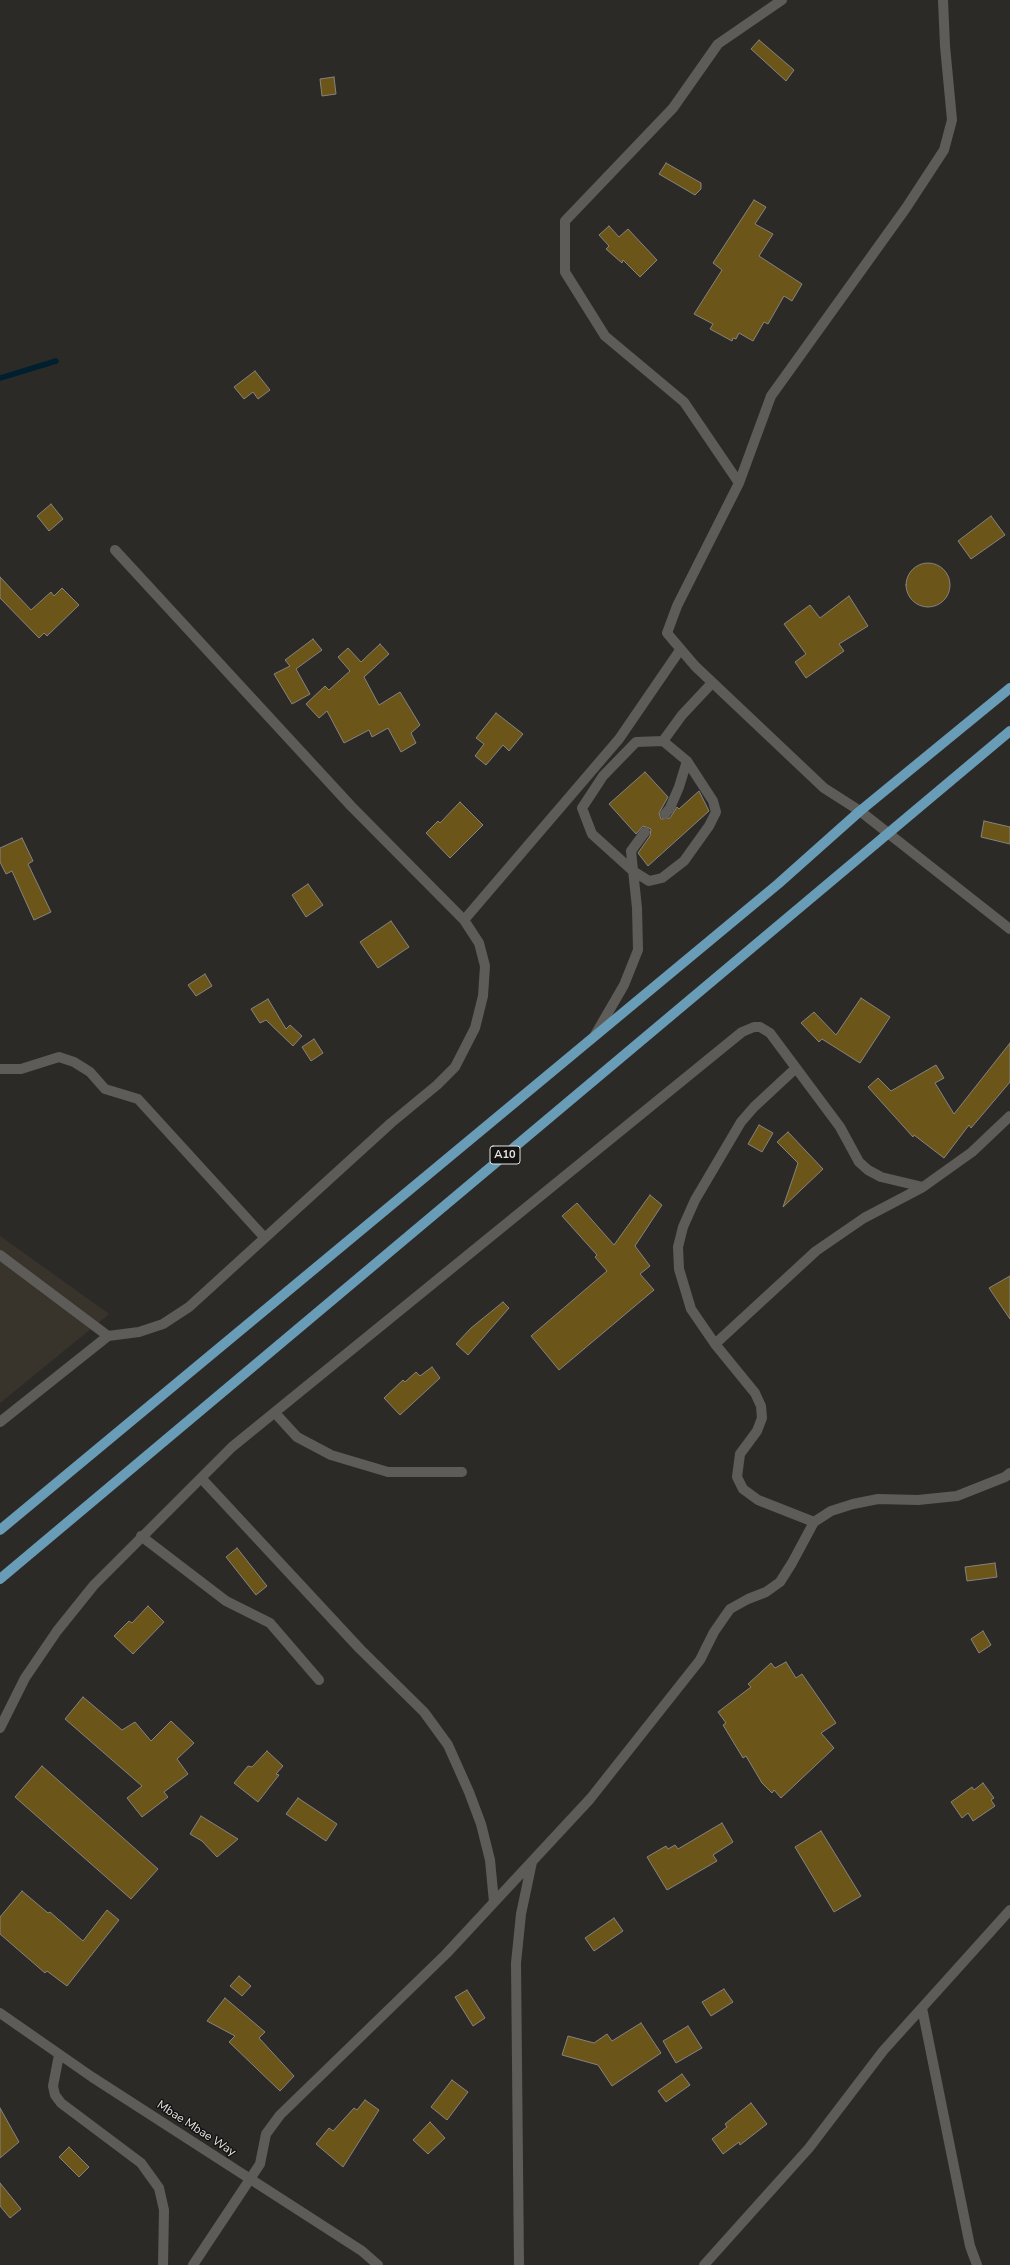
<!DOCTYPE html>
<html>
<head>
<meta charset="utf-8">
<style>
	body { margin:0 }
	canvas { display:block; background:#2c2a27 }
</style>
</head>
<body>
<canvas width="1010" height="2265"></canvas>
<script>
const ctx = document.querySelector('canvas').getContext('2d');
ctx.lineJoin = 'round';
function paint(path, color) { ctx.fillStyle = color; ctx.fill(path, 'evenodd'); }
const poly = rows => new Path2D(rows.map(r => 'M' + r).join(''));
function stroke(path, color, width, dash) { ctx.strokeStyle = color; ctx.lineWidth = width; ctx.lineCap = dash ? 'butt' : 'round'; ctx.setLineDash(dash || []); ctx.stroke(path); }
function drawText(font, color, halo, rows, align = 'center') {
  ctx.font = font + ' "Nunito Sans",sans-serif'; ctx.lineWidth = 3; ctx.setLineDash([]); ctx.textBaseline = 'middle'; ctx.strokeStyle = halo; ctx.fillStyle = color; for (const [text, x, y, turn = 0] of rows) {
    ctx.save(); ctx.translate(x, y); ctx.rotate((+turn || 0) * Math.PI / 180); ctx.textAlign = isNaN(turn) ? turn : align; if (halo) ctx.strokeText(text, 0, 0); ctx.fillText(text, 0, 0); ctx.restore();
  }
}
paint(poly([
	[0,1236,109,1314,0,1403]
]), '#38342b');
stroke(poly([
	[0,378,56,361]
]), '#001f2f', 5.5);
const building = poly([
	[759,40,794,70,786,81,751,49,759,40],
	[334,77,336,94,322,96,320,79,334,77],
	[666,163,701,183,701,189,695,195,659,174,666,163],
	[754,200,766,207,755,224,773,234,759,256,802,284,792,301,784,296,768,324,764,322,753,341,739,333,736,339,733,338,732,341,710,329,713,324,694,314,722,270,713,263,754,200],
	[609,226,619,237,628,229,657,260,640,277,623,260,622,263,606,249,609,246,599,235,609,226],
	[255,371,270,390,258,399,253,392,244,399,234,387,255,371],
	[51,504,63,519,49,531,37,516,51,504],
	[991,516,1005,535,971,559,958,541,991,516],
	'906 585a22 22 0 1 1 44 0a22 22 0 1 1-44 0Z',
	[0,577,31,610,51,592,54,596,62,588,79,605,47,636,44,633,39,638,0,598,0,577],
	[849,596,868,626,839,644,844,651,806,678,795,662,806,654,784,624,810,605,820,618,849,596],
	[313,639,322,650,296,669,310,694,292,704,274,674,290,666,285,660,313,639],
	[380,644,389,654,364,677,379,705,400,692,420,725,411,733,416,743,401,752,388,728,372,737,369,730,344,743,327,711,319,718,306,704,325,686,329,690,350,671,338,657,348,648,361,662,380,644],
	[496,713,523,734,509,751,503,745,486,765,475,756,484,744,476,738,496,713],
	[645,772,668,797,659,813,661,819,670,818,677,807,679,809,699,791,709,811,648,866,638,853,650,836,651,829,643,826,636,834,609,804,645,772],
	[460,802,483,825,450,858,426,833,438,821,440,823,460,802],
	[984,821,1010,827,1010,844,981,837,984,821],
	[22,838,33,861,28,864,51,912,34,920,12,871,6,874,0,862,0,848,22,838],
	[308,884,323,905,306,917,292,895,308,884],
	[391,921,409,947,378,968,360,942,391,921],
	[205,974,212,986,196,996,188,985,205,974],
	[861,998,890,1017,860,1063,822,1039,819,1042,801,1023,814,1012,836,1035,861,998],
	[268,999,286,1029,290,1025,302,1036,293,1046,266,1020,260,1023,251,1009,268,999],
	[314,1039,323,1053,311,1061,302,1047,314,1039],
	[1010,1043,1010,1082,971,1128,969,1125,944,1158,914,1135,913,1137,868,1087,878,1078,891,1091,936,1065,944,1078,935,1083,954,1114,1010,1043],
	[759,1125,773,1133,762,1152,748,1144,759,1125],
	[788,1132,823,1169,783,1207,798,1163,777,1142,788,1132],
	[650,1195,662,1205,635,1246,650,1266,640,1274,654,1290,559,1370,531,1336,607,1271,595,1257,597,1255,562,1216,577,1203,614,1245,650,1195],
	[1010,1276,1010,1319,989,1288,1010,1276],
	[503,1302,509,1308,468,1355,456,1344,471,1328,503,1302],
	[432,1367,440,1378,400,1415,384,1398,403,1380,405,1382,416,1372,420,1376,432,1367],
	[237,1548,267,1586,256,1595,226,1557,237,1548],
	[995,1563,997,1577,967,1581,965,1567,995,1563],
	[148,1606,164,1622,133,1654,114,1636,129,1621,132,1623,148,1606],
	[983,1631,991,1645,979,1653,971,1639,983,1631],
	[786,1662,796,1678,802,1674,836,1723,821,1733,834,1748,781,1798,774,1790,772,1793,762,1783,746,1756,743,1758,723,1725,726,1723,718,1712,751,1687,748,1684,771,1663,775,1668,786,1662],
	[83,1697,122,1730,135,1722,151,1741,171,1721,194,1743,177,1759,188,1774,164,1792,168,1797,142,1817,127,1798,142,1786,65,1719,83,1697],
	[267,1751,283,1766,276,1774,279,1775,258,1802,234,1783,248,1766,252,1767,267,1751],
	[42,1766,158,1869,131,1899,15,1797,42,1766],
	[983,1783,994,1798,991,1800,995,1806,973,1821,968,1813,962,1818,951,1802,972,1787,974,1790,983,1783],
	[298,1798,337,1824,326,1841,286,1814,298,1798],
	[201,1816,238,1839,217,1857,202,1841,190,1834,201,1816],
	[722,1823,733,1842,713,1855,717,1861,667,1890,647,1857,666,1846,668,1849,675,1845,678,1849,722,1823],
	[821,1831,861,1896,834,1912,795,1847,821,1831],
	[22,1891,48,1913,50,1912,83,1941,107,1910,119,1920,67,1986,47,1971,45,1973,0,1934,0,1917,22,1891],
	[614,1918,623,1931,594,1951,585,1938,614,1918],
	[239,1976,251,1986,242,1996,230,1986,239,1976],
	[724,1989,733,2002,711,2016,702,2002,724,1989],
	[467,1990,485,2018,473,2026,455,1997,467,1990],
	[225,1998,265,2032,259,2038,294,2076,280,2091,229,2042,235,2036,207,2021,225,1998],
	[641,2023,661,2053,612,2086,598,2065,562,2055,568,2036,594,2043,607,2034,612,2041,641,2023],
	[688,2026,702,2048,676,2063,663,2041,688,2026],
	[682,2074,690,2085,666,2102,658,2091,682,2074],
	[452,2080,468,2092,447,2120,431,2107,452,2080],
	[365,2100,379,2110,343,2167,316,2144,329,2128,333,2131,354,2108,357,2110,365,2100],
	[751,2103,767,2124,740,2145,739,2142,723,2154,712,2139,727,2127,725,2124,751,2103],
	[0,2108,19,2142,0,2158,0,2108],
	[430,2122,445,2138,428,2154,413,2140,430,2122],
	[69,2147,89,2167,79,2177,59,2157,69,2147],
	[0,2183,21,2209,10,2218,0,2206,0,2183]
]);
paint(building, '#6c5519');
stroke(building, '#858380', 1);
stroke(poly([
	[663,741,636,742,603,776,582,808,592,834,633,871,649,881,662,878,684,861,709,826,716,812,713,801,687,761],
	[665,814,670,808,679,787,687,761,663,741,682,715,712,683],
	[595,1035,624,985,638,950,637,908,631,851,645,832],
	[0,1255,108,1336,0,1422],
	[275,1413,297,1437,331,1455,388,1472,462,1472],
	[141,1536,226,1601,270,1623,319,1680]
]), '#5d5c58', 10);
stroke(poly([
	[943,0,945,46,952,120,944,150,906,208,771,396,739,483,677,606,667,633,695,666,824,788,860,811,1010,929],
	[739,483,684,402,605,336,565,272,565,221,673,108,718,44,782,0],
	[464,920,619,739,680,650],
	[796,1068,754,1107,741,1122,695,1200,683,1227,678,1247,679,1269,691,1309,715,1344,755,1393,761,1406,762,1418,757,1431,740,1454,737,1477,743,1489,758,1500,814,1522],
	[0,1069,21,1069,59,1057,74,1062,90,1072,105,1089,138,1099,264,1237],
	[108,1336,139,1332,163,1324,189,1307,391,1123,437,1085,455,1067,475,1028,483,996,485,966,479,943,464,920,351,806,115,550],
	[715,1344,816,1251,864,1218,923,1187,972,1152,1010,1116],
	[202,1479,360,1649,424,1712,448,1745,469,1792,481,1824,490,1860,494,1902],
	[0,1728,25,1678,57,1631,94,1585,232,1447,742,1032,754,1027,760,1027,770,1033,840,1127,859,1162,868,1170,881,1177,923,1187],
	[922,2008,970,2246,977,2265],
	[59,2055,53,2086,55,2095,61,2103,141,2163,159,2188,164,2210,163,2265],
	[193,2265,260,2164,266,2134,280,2115,446,1954,590,1799,700,1660,714,1632,730,1609,748,1599,766,1592,780,1582,792,1563,814,1522,831,1511,853,1504,878,1499,918,1500,957,1496,1005,1477,1010,1473],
	[519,2265,516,1963,521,1914,532,1862],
	[704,2265,809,2148,883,2051,1010,1910]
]), '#5d5c58', 10);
stroke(poly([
	[0,2013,92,2077,362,2251,378,2265]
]), '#5d5c58', 10);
stroke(poly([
	[0,1530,778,884,860,811,1010,688],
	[0,1579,1010,731]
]), '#699cb7', 10);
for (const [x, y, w] of [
	[505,1155,30]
]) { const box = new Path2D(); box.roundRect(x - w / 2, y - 9, w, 18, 3); ctx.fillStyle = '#141312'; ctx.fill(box); stroke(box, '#e4e3e1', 1); }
drawText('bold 11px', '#e4e3e1', null, [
	["A10",505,1155]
]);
drawText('12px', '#e4e3e1', '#141312', [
	["Mbae Mbae Way",196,2129,33]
]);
</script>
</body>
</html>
